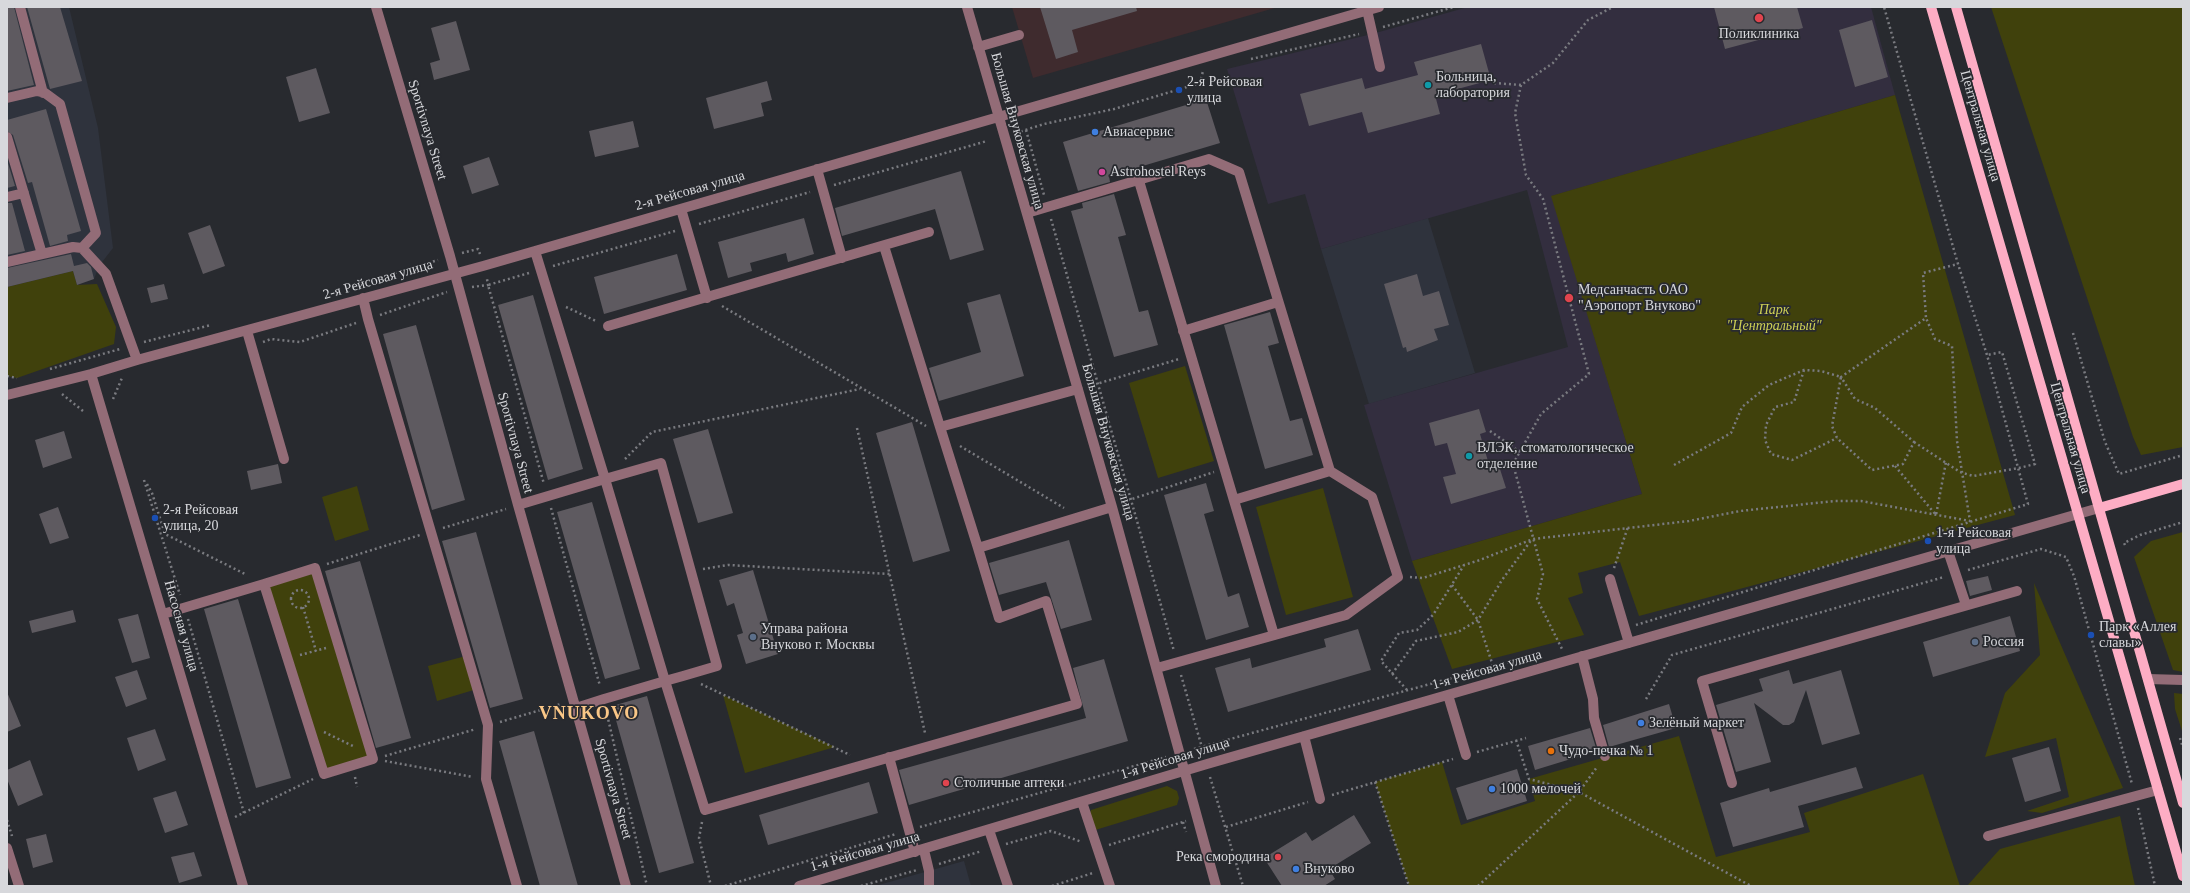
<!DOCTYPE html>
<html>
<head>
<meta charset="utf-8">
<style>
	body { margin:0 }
	#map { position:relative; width:2190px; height:893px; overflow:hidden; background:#282a2f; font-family:"Times New Roman",serif }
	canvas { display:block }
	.frame { position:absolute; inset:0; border:8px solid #d7d8dc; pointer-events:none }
</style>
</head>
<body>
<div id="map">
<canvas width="2190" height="893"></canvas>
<div class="frame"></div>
</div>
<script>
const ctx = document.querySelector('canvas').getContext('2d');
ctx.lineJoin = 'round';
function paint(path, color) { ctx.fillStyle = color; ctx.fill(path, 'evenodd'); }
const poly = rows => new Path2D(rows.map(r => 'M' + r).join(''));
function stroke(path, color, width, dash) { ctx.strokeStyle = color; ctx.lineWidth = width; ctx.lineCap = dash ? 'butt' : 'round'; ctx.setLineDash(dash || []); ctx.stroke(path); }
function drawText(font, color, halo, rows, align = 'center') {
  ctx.font = font + ' "Times New Roman",serif'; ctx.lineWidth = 3.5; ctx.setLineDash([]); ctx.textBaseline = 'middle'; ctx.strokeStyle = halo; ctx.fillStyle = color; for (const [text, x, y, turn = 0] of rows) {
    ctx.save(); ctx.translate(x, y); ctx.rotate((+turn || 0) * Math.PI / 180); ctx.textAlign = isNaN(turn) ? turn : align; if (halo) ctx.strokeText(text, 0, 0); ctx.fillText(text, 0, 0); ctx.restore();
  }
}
paint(poly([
	[7,7,69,7,98,128,113,248,99,266,94,279,73,271,7,287],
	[1428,218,1475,373,1369,404,1321,249],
	[964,861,971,886,875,886]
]), '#2f333d');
paint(poly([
	[1012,7,1278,7,1033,78]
]), '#3f2b2e');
paint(poly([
	[1468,7,1871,7,1895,95,1552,196,1642,494,1412,561,1364,405,1568,347,1527,190,1321,249,1305,194,1268,204,1227,69,1372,34]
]), '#332e3f');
paint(poly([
	[1991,7,2183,7,2183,447,2141,455,2133,437],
	[1895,95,2015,515,1639,616,1620,562,1578,573,1583,593,1568,598,1584,635,1452,669,1412,561,1642,494,1551,196],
	[73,271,77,285,97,284,116,327,114,344,17,378,7,376,7,287],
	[1185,366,1214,461,1158,478,1129,383],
	[357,486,369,530,335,541,322,497],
	[1323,488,1353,597,1286,615,1256,507],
	[2183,532,2183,672,2173,670,2134,557,2151,541],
	[315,568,372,755,324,774,264,584],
	[2034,583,2123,788,2042,813,2027,811,2069,797,2056,738,1985,757,2005,693,2040,655],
	[466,656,477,689,437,701,428,666],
	[2174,693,2183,694,2183,734,2175,709],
	[723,695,835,747,745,773],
	[1679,736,1716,857,1810,832,1804,813,1923,774,1960,886,1409,886,1375,782,1442,762,1461,825,1535,801,1529,779],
	[1167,786,1177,791,1179,798,1177,805,1092,831,1087,822,1091,810],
	[2120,816,2135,886,1967,886,2000,849]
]), '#40410c');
paint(poly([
	[7,7,14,7,34,85,7,91],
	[27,7,60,7,82,81,50,89],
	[1040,7,1136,7,1137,11,1072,30,1078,52,1056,59],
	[1714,7,1797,7,1803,28,1725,49],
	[1872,20,1888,77,1855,87,1839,30],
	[456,21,470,70,434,80,430,63,440,60,431,28],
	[1481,44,1491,80,1435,95,1440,114,1368,133,1362,112,1309,126,1300,94,1362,78,1365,89,1418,75,1414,62],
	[316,68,330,113,299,122,286,77],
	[767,81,772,100,761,103,764,116,714,129,706,98],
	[1206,99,1220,143,1109,176,1110,182,1078,191,1063,142],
	[46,109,81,231,67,235,68,241,50,246,32,182,28,183,13,135,7,131,7,120],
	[633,121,639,147,595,157,589,131],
	[489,157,499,185,472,194,463,166],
	[7,160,15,186,7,188],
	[961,171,984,250,950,260,935,209,842,236,835,208],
	[1114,194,1126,235,1118,237,1139,312,1148,310,1158,345,1114,357,1071,211,1083,208,1082,203],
	[7,203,12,203,25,251,7,255],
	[804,218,814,254,788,262,786,253,750,263,752,271,728,278,718,242],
	[210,225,225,266,203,274,188,233],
	[71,254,74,266,87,263,91,267,94,279,77,285,73,271,7,287,7,268],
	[677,254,687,290,604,314,594,277],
	[1417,274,1423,296,1439,291,1449,325,1434,329,1438,340,1407,352,1406,347,1403,348,1384,284],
	[164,284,168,299,151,303,147,288],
	[1000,294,1024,376,939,401,929,368,981,352,967,303],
	[533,295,583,469,548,480,498,305],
	[1270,312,1279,343,1268,346,1290,421,1302,418,1313,455,1265,469,1224,325],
	[416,325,465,500,432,510,383,334],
	[1479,409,1486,432,1480,434,1490,468,1499,466,1506,488,1451,504,1443,477,1456,474,1447,443,1435,446,1429,423],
	[912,422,950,551,913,562,876,433],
	[708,429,733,513,698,523,673,439],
	[64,431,72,458,43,468,35,440],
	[278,464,282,483,251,490,247,471],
	[1206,483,1214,511,1204,514,1228,597,1239,593,1249,627,1206,640,1164,495],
	[592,502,640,669,605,679,557,512],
	[58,507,69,538,50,544,39,514],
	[476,532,523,699,490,708,442,541],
	[1069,540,1092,620,1061,629,1046,582,999,595,989,563],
	[360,561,411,738,376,748,325,571],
	[753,570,778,654,746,664,737,635,743,633,734,603,727,606,719,580],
	[1988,576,1992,590,1970,596,1966,581],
	[238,599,291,778,256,788,204,609],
	[73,610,76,622,32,633,29,621],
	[138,614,150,658,132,663,118,619],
	[2010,616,2020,651,1933,677,1923,642],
	[1358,629,1371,670,1228,712,1215,668,1250,658,1252,668,1326,647,1324,639],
	[1104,659,1128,741,909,805,899,770,1086,718,1073,668],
	[137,670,147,699,126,707,115,677],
	[1789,670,1793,684,1841,670,1860,734,1822,745,1806,690,1794,722,1789,725,1783,725,1754,703,1771,762,1736,772,1716,705,1763,691,1759,679],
	[7,692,21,726,7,732],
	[647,696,694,863,659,873,612,706],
	[1669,704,1676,728,1609,747,1603,725],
	[1590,728,1597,751,1535,770,1528,746],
	[155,729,166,760,138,771,127,738],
	[534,731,578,886,540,886,499,741],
	[2049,747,2061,791,2025,802,2012,758],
	[30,760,43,795,18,806,7,779,7,770],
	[1856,767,1863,788,1798,806,1804,827,1733,847,1720,803,1769,788,1770,792],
	[1517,769,1527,801,1467,820,1456,788],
	[869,782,878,813,768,845,759,815],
	[176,791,188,825,165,833,153,798],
	[1354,815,1371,843,1329,869,1335,879,1324,886,1282,886,1264,858,1306,832,1312,841],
	[46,834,53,862,33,868,26,839],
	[194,852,202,876,179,883,171,857]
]), '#5e5a60');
stroke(poly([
	[1383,27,1454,7],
	[1251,59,1359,34],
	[1494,83,1521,85,1553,63,1588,20,1613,7],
	[1521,85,1515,113,1526,175,1543,199,1589,374,1541,414,1513,464,1543,574,1537,599,1562,649],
	[1026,130,1044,195],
	[1016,133,1044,124,1114,109,1200,83,1203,71],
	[834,185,987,141],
	[1051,219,1174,651],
	[699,224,810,192],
	[462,253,478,249,480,254],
	[553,266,675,231],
	[529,273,488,285,544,484],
	[366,282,438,260],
	[472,287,488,285,487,279],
	[722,306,926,426],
	[566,307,596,321],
	[380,315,447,292],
	[2073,333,2105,442,2119,474,2183,455],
	[144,342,211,325],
	[263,342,271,339,300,342,356,323],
	[50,369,120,349],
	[1804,370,1794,402,1775,407,1766,425,1765,440,1771,454,1792,460,1837,438],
	[7,376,17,378],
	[1090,386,1179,359],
	[62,394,83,411],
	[113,399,122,378],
	[857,428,925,733],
	[1490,431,1520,452],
	[1914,442,1960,472,1973,476,2019,468,2035,464,2002,352,1987,355],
	[960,446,1064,508],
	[625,459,652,432,860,389],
	[1674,465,1731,433,1742,407,1769,385,1804,370,1821,371,1841,377,1832,426,1837,438,1872,470,1903,464,1914,442,1875,408,1855,399,1841,377,1926,318,1923,273,1958,264],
	[1895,466,1936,515,1946,462],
	[144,480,180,595],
	[147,484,152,493,165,534,247,575],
	[1123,502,1214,472],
	[551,508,600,686],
	[443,528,506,509],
	[2125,545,2124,543,2140,535,2183,522],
	[327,564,420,535],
	[1614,568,1628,527],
	[703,569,728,565,890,574],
	[1968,570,2041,549,2066,557,2074,576,2132,784],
	[1410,577,1423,578,1480,560,1533,539,1689,521,1740,511,1835,501,1861,501,1970,521,1957,441,1952,346,1935,339,1926,318],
	[1452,585,1478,620,1493,666],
	'291 599a9 9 0 1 1 18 0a9 9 0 1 1-18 0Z',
	[303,607,316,651],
	[188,619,244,813],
	[1636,625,2028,504,1987,355,1958,264,1884,7],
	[300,655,326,648],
	[1392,674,1416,641,1458,632,1478,620,1502,580,1532,539],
	[1181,675,1203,751],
	[701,684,850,755],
	[1407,690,1381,661,1399,633,1417,630,1433,615,1464,565],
	[1646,699,1672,655,1944,577],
	[606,710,647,886],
	[500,722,561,704],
	[324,732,355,747],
	[2180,738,2183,748],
	[1516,740,1529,779,1579,792,1751,886],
	[1194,749,1510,662],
	[1477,752,1526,738],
	[385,756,476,729],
	[385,761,473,777],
	[355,777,357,787],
	[1210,777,1243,886],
	[1375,782,1409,886],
	[1332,795,1453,759],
	[2138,808,2155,886],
	[235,817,313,779],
	[7,820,12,836],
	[702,822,699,838,711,886],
	[1183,822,1186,832],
	[920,827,1166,757],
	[1226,827,1308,802],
	[1006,844,1051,831,1082,842],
	[1109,845,1186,821],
	[939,864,982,851],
	[725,886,896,834],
	[861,886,917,870],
	[1052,886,1093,873],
	[1478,886,1579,792,1597,767]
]), '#7a7b80', 2.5, [2, 3]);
stroke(poly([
	[20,7,43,93],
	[376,7,450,256,518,505,626,886],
	[967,7,1112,507,1216,886],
	[1367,10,1380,67],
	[978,47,1019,35],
	[7,98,37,91,45,93,60,104,96,233,82,248],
	[7,137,42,254],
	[817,169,842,258],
	[1139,181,1274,635],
	[7,197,24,193],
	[681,209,707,298],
	[1027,213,1209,159,1239,172,1330,471,1372,497,1398,577,1346,615,1157,668],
	[884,246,940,427],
	[7,262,73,247,82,248,106,274,137,360],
	[363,298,368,319,488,725,486,779,517,886],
	[608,326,929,232],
	[247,331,284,459],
	[1183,331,1278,302],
	[91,374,243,886],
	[1078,389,940,427,978,548,1112,507],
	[7,395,91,374,137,360,483,266,1379,7],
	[1234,500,1330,471],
	[518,505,605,479,535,251],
	[1948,551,1966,605],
	[315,568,373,759,324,774,264,584,315,568],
	[1610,579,1629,643],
	[163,614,264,584],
	[1582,656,1593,699,1594,718,1605,756],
	[2148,679,2183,680],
	[1448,695,1466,755],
	[576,708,604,699,665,681,683,676,717,666,661,463,605,479,665,681,705,810,1077,704,1046,601,999,618,978,548],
	[1304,736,1320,799],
	[889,757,915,852],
	[1732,783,1702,681,2017,591],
	[1082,802,1110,886],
	[989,830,1008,886],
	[1988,836,2158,790],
	[7,848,19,886],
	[924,850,929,871,929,886],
	[799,886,1207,764,2099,508]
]), '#936c77', 10);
stroke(poly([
	[1931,7,2183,876],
	[1956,7,2183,803],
	[2099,508,2183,484]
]), '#fdadc4', 10);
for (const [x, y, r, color] of [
	[1759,18,5,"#e0444e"],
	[1428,85,4,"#0f9aa8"],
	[1179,90,4,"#1a4fb4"],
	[1095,132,4,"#3f7fe0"],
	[1102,172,4,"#d1479c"],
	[1569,298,5,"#e0444e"],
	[1469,456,4,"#0f9aa8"],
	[155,518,4,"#1a4fb4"],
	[1928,541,4,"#1a4fb4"],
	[2091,635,4,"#1a4fb4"],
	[753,637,4,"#5c6f8a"],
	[1975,642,4,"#5c6f8a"],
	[1641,723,4,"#3f7fe0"],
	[1551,751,4,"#e8710a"],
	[946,783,4,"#e0444e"],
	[1492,789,4,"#3f7fe0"],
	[1278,857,4,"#e0444e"],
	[1296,869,4,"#3f7fe0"]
]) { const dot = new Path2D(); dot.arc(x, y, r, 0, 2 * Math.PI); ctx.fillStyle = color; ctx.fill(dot); stroke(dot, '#282a2f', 1.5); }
drawText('14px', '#d7d8dc', '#282a2f', [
	["Поликлиника",1759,34,"center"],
	["Больница,",1436,77],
	["лаборатория",1436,93],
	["2-я Рейсовая",1187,82],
	["улица",1187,98],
	["Авиасервис",1103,132],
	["Astrohostel Reys",1110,172],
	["Медсанчасть ОАО",1578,290],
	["\"Аэропорт Внуково\"",1578,306],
	["ВЛЭК, стоматологическое",1477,448],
	["отделение",1477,464],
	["2-я Рейсовая",163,510],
	["улица, 20",163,526],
	["1-я Рейсовая",1936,533],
	["улица",1936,549],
	["Парк «Аллея",2099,627],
	["славы»",2099,643],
	["Управа района",761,629],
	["Внуково г. Москвы",761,645],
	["Россия",1983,642],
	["Зелёный маркет",1649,723],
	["Чудо-печка № 1",1559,751],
	["Столичные аптеки",954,783],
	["1000 мелочей",1500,789],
	["Река смородина",1270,857,"right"],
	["Внуково",1304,869]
], 'left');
drawText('14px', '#d7d8dc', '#282a2f', [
	["Центральная улица",1980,126,74],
	["Sportivnaya Street",427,130,73],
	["Большая Внуковская улица",1017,131,74],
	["2-я Рейсовая улица",690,191,-16],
	["2-я Рейсовая улица",378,280,-16],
	["Центральная улица",2070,438,74],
	["Большая Внуковская улица",1108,442,74],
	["Sportivnaya Street",515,443,75],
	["Насосная улица",181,626,74],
	["1-я Рейсовая улица",1487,670,-16],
	["1-я Рейсовая улица",1175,759,-17],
	["Sportivnaya Street",613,789,74],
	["1-я Рейсовая улица",865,852,-16]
]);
drawText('italic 14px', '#cdcf54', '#282a2f', [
	["Парк",1774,310],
	["\"Центральный\"",1774,326]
]);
ctx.letterSpacing = '1px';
drawText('bold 18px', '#fac787', '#282a2f', [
	["VNUKOVO",589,714]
]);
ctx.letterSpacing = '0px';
</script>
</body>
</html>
